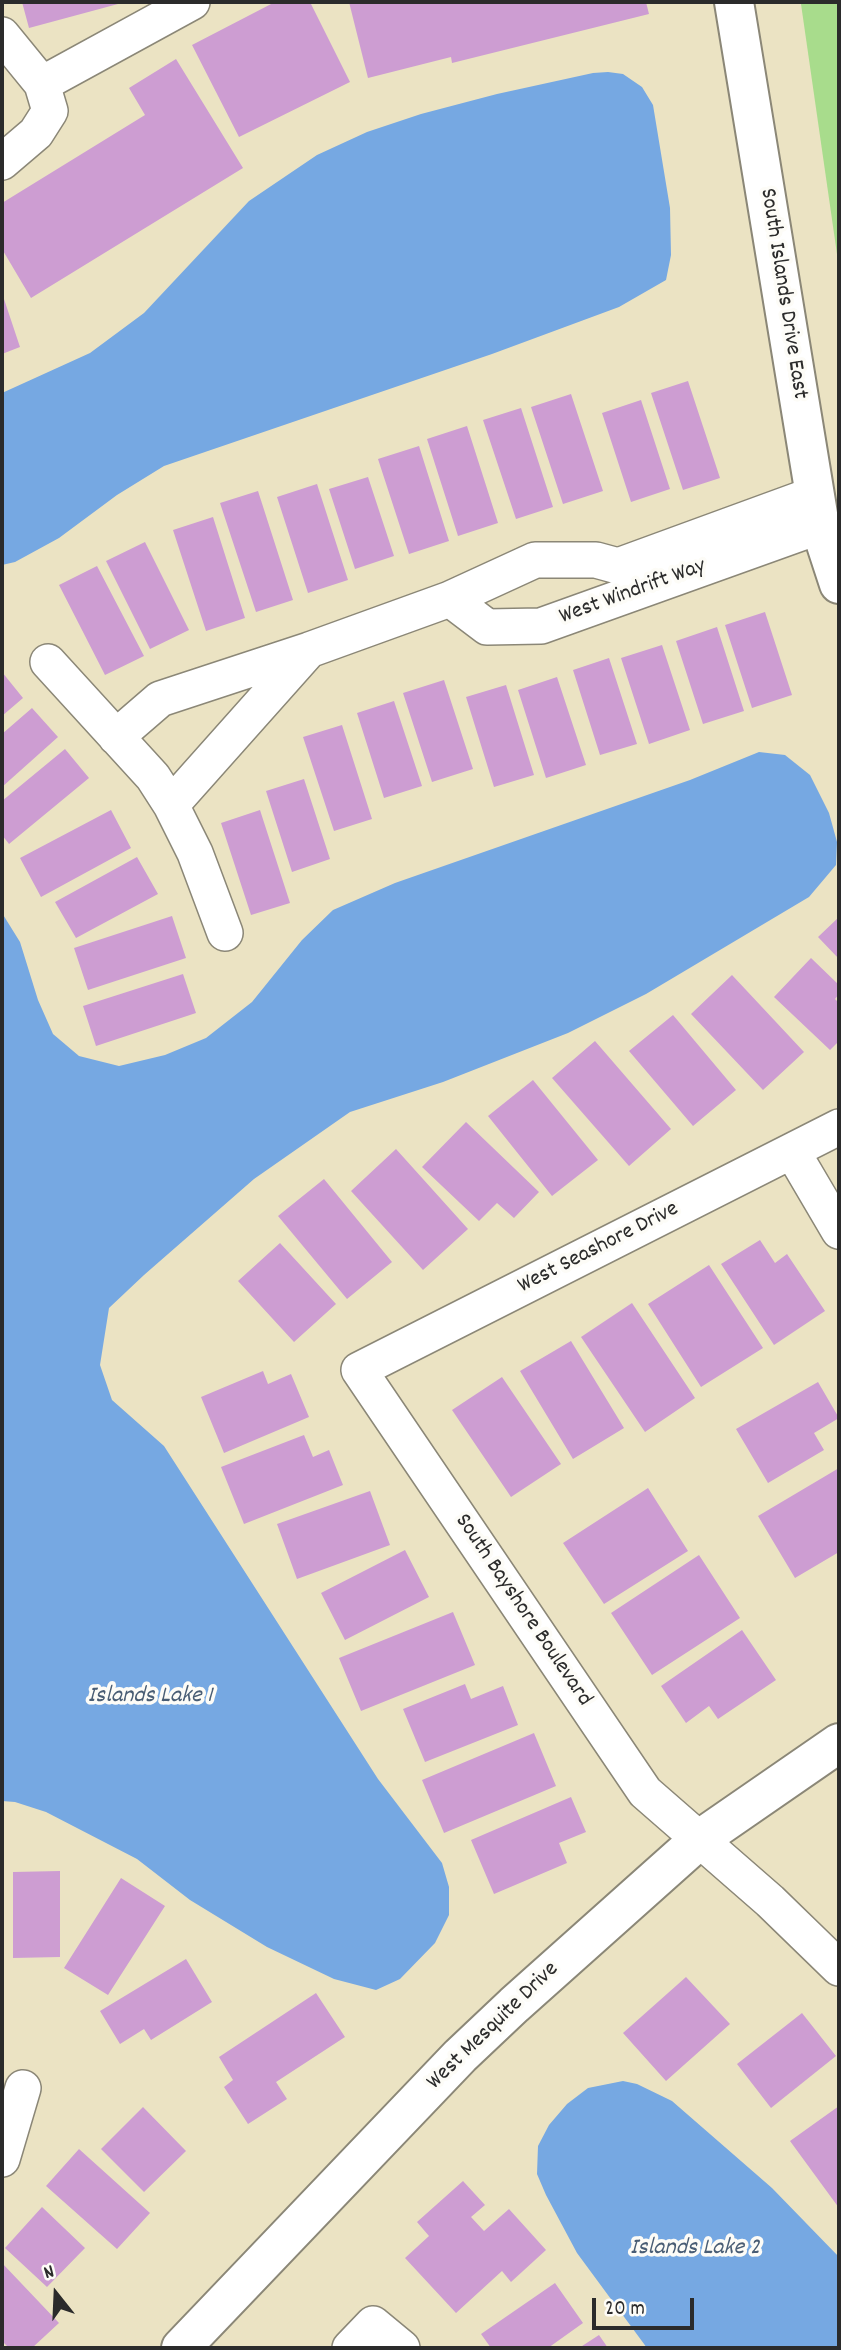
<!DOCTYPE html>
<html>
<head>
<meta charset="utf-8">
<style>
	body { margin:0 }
	#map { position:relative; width:841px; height:2350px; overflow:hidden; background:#ebe3c3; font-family:Dekko,sans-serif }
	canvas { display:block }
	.frame { position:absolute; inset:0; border:4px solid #2b2b2b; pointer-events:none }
	.north { position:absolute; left:21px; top:2259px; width:70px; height:70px; -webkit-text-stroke:5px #fdfcf7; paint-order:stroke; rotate:342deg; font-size:19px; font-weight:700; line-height:28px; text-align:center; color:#2b2b2b }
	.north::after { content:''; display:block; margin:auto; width:24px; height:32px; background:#2b2b2b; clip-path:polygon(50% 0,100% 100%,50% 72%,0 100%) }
	.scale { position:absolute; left:592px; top:2298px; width:102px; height:32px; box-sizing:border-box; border:4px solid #2b2b2b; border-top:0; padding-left:9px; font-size:21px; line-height:24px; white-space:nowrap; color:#2b2b2b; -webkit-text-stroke:5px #fdfcf7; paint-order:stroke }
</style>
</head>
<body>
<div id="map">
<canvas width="841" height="2350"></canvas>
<div class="frame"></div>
<div class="north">N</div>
<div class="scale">20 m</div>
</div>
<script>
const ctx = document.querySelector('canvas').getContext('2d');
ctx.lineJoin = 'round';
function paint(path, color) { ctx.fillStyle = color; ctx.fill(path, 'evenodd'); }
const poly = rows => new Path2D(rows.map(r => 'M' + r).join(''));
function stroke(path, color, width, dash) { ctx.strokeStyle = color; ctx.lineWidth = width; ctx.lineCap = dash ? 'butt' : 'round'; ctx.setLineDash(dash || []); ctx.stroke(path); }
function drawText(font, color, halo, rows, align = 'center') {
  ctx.font = font + ' Dekko,sans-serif'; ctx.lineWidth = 7; ctx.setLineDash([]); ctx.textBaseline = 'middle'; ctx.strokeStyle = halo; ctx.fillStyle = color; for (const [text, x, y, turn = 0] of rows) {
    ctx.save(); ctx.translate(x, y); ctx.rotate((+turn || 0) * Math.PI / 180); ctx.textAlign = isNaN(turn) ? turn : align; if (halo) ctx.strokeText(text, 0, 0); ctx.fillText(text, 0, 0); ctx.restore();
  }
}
paint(poly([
	[814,2,839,2,839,268,801,4]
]), '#a8dc8c');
paint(poly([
	[608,72,623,74,642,87,653,105,670,208,671,255,666,280,619,307,492,354,164,466,117,495,59,538,15,562,2,565,2,393,90,353,144,313,249,201,317,155,367,132,421,114,497,94,593,73],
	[759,752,785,755,810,775,829,813,837,842,836,865,809,897,646,994,568,1033,443,1082,350,1112,254,1179,144,1275,109,1308,100,1365,112,1400,164,1446,378,1779,442,1863,449,1887,449,1915,435,1943,400,1979,376,1990,334,1979,267,1947,190,1900,137,1859,46,1812,15,1802,2,1801,2,913,20,942,38,1000,53,1034,79,1056,119,1066,165,1055,206,1038,252,1002,302,940,333,910,395,883,690,780],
	[623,2081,637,2084,672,2101,772,2188,839,2257,839,2348,647,2348,577,2253,546,2195,537,2174,538,2146,549,2125,567,2104,588,2088]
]), '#76a8e2');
paint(poly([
	[22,2,118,2,118,4,29,28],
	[275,2,310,2,350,82,239,137,192,45],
	[349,2,646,2,649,14,452,63,451,57,368,78],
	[176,59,243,168,31,298,2,249,2,203,145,115,129,88],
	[2,293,20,347,2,354],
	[688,381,720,478,683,490,651,393],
	[571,394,603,491,563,504,531,407],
	[641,400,670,489,631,502,602,413],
	[521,408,553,507,516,519,483,420],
	[467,426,498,523,458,536,427,439],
	[419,446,449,541,409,554,378,459],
	[368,477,394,556,355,569,329,489],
	[317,484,348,580,308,593,277,497],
	[258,491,293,600,256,612,220,503],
	[213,517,245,618,206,631,173,530],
	[145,542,189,630,150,649,106,561],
	[97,566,144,656,105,675,59,585],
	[765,612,792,695,752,708,725,625],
	[717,627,744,711,703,724,676,641],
	[662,645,690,730,649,744,621,658],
	[609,658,637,744,600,755,573,670],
	[2,672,23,698,2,716],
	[557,677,586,765,546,778,518,690],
	[444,680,473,769,432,782,403,693],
	[506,685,534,775,494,787,466,697],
	[394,701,422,786,384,798,357,713],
	[32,708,58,737,2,787,2,734],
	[342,725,372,819,334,831,303,737],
	[65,749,89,778,9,844,2,835,2,801],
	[304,779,330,859,292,872,266,791],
	[111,810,131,848,41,897,20,858],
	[260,810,290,903,251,915,221,823],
	[137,857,158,894,76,938,55,902],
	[172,916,186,958,88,990,74,948],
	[839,917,839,959,818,937],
	[811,958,839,985,839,994,835,999,839,1003,839,1041,830,1050,774,997],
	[183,974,196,1013,96,1046,83,1006],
	[732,975,804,1052,763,1090,691,1014],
	[673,1015,736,1090,693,1126,629,1051],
	[595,1041,671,1129,629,1166,552,1078],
	[533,1080,598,1160,552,1196,488,1116],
	[466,1122,539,1192,514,1218,497,1203,479,1221,422,1167],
	[396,1149,468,1229,423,1270,351,1191],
	[324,1179,392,1262,347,1299,278,1216],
	[760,1240,775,1263,787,1254,825,1311,774,1345,721,1264],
	[280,1243,336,1304,294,1342,238,1281],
	[709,1265,763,1348,701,1387,648,1304],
	[632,1303,695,1398,645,1432,581,1337],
	[571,1341,624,1428,573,1459,520,1371],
	[263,1371,268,1384,291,1374,309,1417,224,1453,201,1397],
	[502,1377,561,1464,511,1497,452,1410],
	[818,1382,839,1418,814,1433,824,1450,768,1483,736,1429],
	[304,1435,313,1457,329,1450,343,1485,244,1524,221,1467],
	[839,1468,839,1552,795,1578,758,1516],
	[648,1488,688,1551,604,1604,563,1543],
	[370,1491,390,1545,297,1579,277,1524],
	[405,1550,429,1597,345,1640,321,1593],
	[699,1555,740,1618,652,1675,611,1613],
	[453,1612,475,1665,361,1711,339,1658],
	[742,1630,776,1680,718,1719,709,1706,686,1723,661,1686],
	[465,1684,471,1699,503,1686,518,1725,425,1762,403,1709],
	[534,1733,556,1786,444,1833,422,1780],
	[571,1797,586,1832,559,1843,567,1863,494,1894,471,1840],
	[60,1871,60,1957,13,1958,13,1872],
	[121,1878,165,1906,108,1995,64,1968],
	[186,1959,212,2002,151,2040,144,2029,120,2044,100,2011],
	[686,1977,730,2024,666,2081,623,2033],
	[316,1993,345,2037,276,2082,287,2099,248,2124,224,2087,233,2080,219,2057],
	[802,2013,836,2056,771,2108,737,2064],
	[839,2106,839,2208,790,2141],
	[143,2107,186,2151,144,2192,101,2149],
	[79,2149,150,2213,117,2249,46,2186],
	[463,2181,485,2205,471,2217,484,2231,509,2209,546,2250,511,2282,502,2271,456,2313,405,2258,429,2236,417,2222],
	[42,2207,85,2248,47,2287,5,2248],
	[2,2263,59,2323,32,2348,9,2348,2,2341],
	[555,2283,583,2323,548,2348,491,2348,481,2334],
	[599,2335,608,2348,579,2348]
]), '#cd9dd2');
const street = poly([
	[2,35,42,84,50,111,36,133,2,162],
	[42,84,192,2],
	[450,599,487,627,541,626,820,526],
	[48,662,153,777,171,805,195,853,225,933],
	[116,737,160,699,309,650,450,599,535,560,596,560,618,566,815,494],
	[171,805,309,650],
	[839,1127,359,1370,645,1792,770,1901,839,1968],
	[792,1151,839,1231],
	[2,2159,23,2088],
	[350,2348,373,2324,402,2348]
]);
const secondary = poly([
	[734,2,820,526,839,584],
	[181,2348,460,2056,514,2005,700,1839,839,1743]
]);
stroke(street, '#8b8777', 38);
stroke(secondary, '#8b8777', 42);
stroke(street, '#fff', 35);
stroke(secondary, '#fff', 38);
drawText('23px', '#2b2b2b', '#fdfcf7', [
	["South Islands Drive East",782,294,81],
	["West Windrift Way",633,593,-20],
	["West Seashore Drive",599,1249,-27],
	["South Bayshore Boulevard",522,1611,56],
	["West Mesquite Drive",494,2027,-44]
]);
drawText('italic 24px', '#495d74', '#fdfcf7', [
	["Islands Lake 1",150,1698],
	["Islands Lake 2",695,2250]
]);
</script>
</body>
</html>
